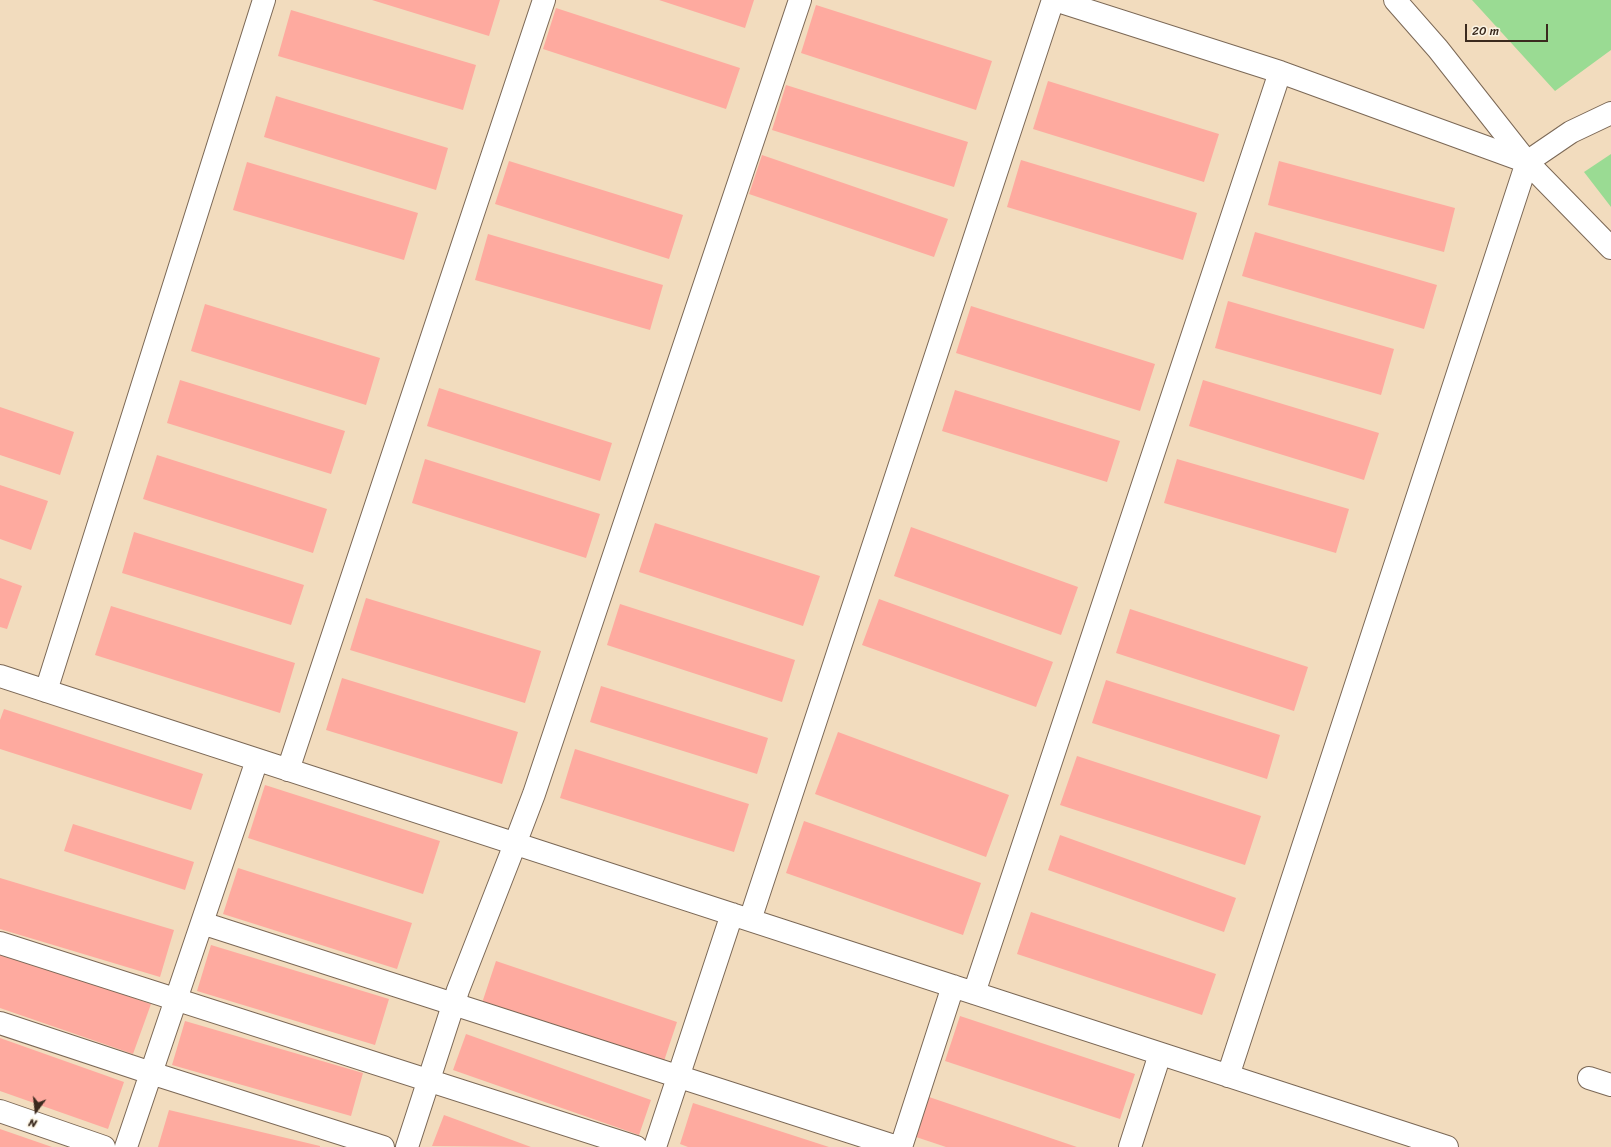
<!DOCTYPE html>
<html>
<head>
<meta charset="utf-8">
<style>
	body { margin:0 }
	#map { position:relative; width:1611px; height:1147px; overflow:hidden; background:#f2dcbe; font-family:Sriracha,sans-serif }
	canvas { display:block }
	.north { position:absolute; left:16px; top:1091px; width:40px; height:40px; -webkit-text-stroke:3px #fcf5e5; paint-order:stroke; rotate:195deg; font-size:11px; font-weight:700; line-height:16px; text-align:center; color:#3b2a1e }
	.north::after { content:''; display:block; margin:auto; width:14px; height:18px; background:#3b2a1e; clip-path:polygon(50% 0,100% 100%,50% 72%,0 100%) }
	.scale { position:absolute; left:1465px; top:24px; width:83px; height:18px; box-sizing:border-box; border:2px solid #3b2a1e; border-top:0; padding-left:5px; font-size:12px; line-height:14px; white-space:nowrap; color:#3b2a1e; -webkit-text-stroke:3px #fcf5e5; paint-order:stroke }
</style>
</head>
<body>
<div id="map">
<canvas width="1611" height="1147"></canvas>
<div class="north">N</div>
<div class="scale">20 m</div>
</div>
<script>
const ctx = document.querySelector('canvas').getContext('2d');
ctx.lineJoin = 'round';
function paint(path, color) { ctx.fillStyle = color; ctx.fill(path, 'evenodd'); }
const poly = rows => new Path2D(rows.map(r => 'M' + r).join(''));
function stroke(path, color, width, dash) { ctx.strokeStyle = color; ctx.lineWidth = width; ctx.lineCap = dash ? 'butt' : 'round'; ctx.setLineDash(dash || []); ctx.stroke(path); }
paint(poly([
	[1472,0,1611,0,1611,50,1555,91],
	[1611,154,1611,207,1584,172]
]), '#9adb93');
paint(poly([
	[372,0,500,0,489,36],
	[659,0,754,0,745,28],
	[816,5,992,61,976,110,801,53],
	[556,8,740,68,726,109,543,49],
	[291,10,476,65,463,110,278,56],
	[1048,81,1219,134,1204,182,1033,129],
	[786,85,968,142,954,187,772,130],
	[276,96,448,148,436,190,264,137],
	[762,155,948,219,934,257,749,194],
	[1021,160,1197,213,1183,260,1007,207],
	[509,161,683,215,669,259,495,204],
	[1279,161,1455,208,1444,252,1268,205],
	[247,162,418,213,404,260,233,210],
	[1255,232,1437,285,1424,329,1242,276],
	[488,234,663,285,650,330,475,280],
	[1228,301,1394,349,1381,395,1215,348],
	[205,304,380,358,366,405,191,351],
	[971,306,1155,364,1140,411,956,353],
	[180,380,345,431,331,474,167,423],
	[1203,380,1379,433,1364,480,1189,426],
	[439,388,612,443,600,481,427,426],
	[955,390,1120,441,1107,482,942,431],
	[0,407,74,432,60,475,0,455],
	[157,455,327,509,313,553,143,499],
	[425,459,600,514,586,558,412,503],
	[1177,459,1349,509,1336,553,1164,503],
	[0,485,48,501,31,550,0,539],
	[655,523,820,576,803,626,639,572],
	[911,527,1078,587,1061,635,894,576],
	[134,532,304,585,291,625,122,573],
	[0,578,22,586,7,629,0,627],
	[366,598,541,651,525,703,350,650],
	[879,599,1053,662,1036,707,862,645],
	[620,604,795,660,782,702,607,645],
	[111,606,295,663,280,713,95,655],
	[1130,609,1308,667,1294,711,1116,653],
	[342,678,518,732,502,784,326,730],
	[1106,680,1280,735,1267,779,1092,723],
	[601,686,768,738,757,774,590,722],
	[4,709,203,774,191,810,0,749,0,720],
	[838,732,1009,795,986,857,815,794],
	[575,749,749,804,734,852,560,798],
	[1077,756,1261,816,1245,865,1060,805],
	[265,785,440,841,423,894,248,838],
	[804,821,981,883,963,935,786,873],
	[73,824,194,862,185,890,64,851],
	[1060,835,1236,898,1224,932,1048,870],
	[238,868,412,923,397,969,223,914],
	[0,878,174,930,160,977,0,929],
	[1031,912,1216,974,1202,1015,1017,954],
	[211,945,389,999,375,1045,197,991],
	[0,952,151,1004,133,1054,0,1008],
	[496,961,677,1022,663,1064,482,1003],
	[960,1016,1135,1074,1120,1119,945,1061],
	[185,1021,363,1073,351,1116,172,1065],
	[466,1034,651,1100,639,1135,453,1070],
	[0,1038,124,1082,108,1129,0,1091],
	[929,1097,1077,1147,946,1147,916,1137],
	[693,1103,829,1147,688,1147,680,1144],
	[169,1110,320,1146,320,1147,158,1147],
	[444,1115,531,1147,432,1146],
	[0,1129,52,1147,0,1147]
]), '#feaa9f');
const street = poly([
	[1055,0,1280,72,1527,162,1571,132,1611,113],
	[0,676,1447,1147],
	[46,691,264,0],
	[288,770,544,0],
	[515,844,534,794,800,0],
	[750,920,1053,0],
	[202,923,897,1147],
	[0,943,636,1147],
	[974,993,1280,72],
	[0,1023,151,1073,383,1147],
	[1228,1076,1527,162],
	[1589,1078,1611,1085],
	[0,1111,104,1147],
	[126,1147,257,760],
	[655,1147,732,914],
	[901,1147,953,986],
	[1130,1147,1160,1054]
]);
const secondary = poly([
	[1395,0,1438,49,1527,162,1611,248],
	[407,1147,458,990,515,844]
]);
stroke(street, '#7b6856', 24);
stroke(secondary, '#7b6856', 24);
stroke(street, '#fff', 22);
stroke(secondary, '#fff', 22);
</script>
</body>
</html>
